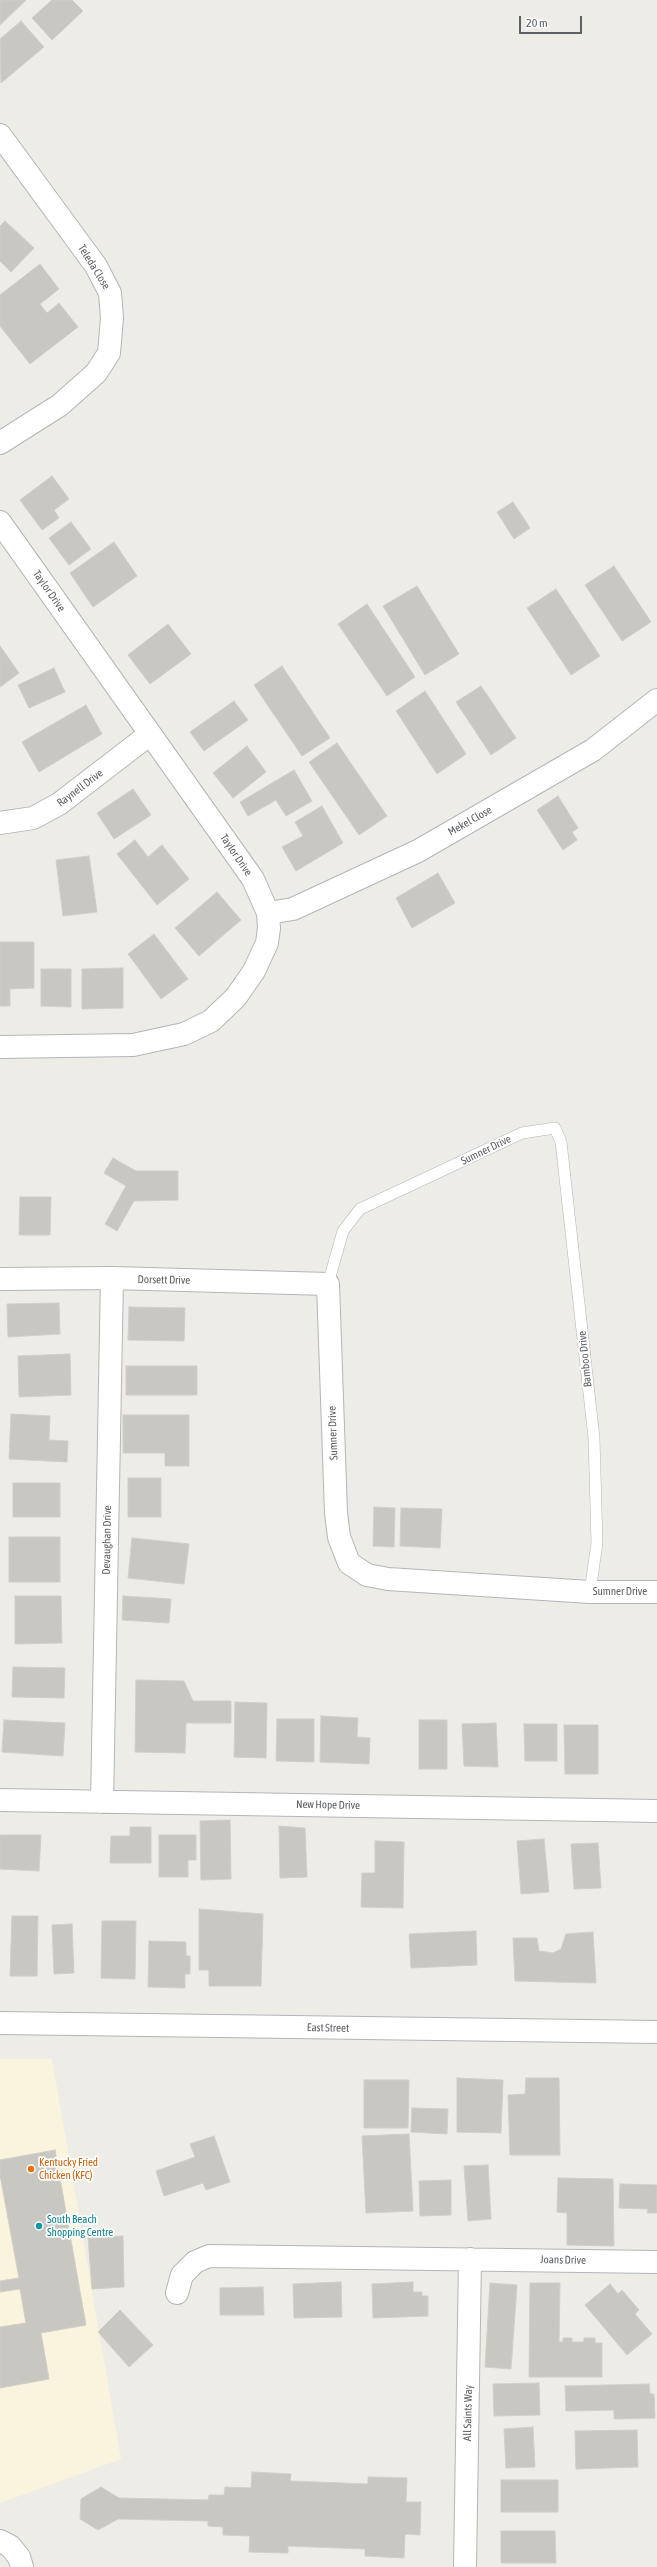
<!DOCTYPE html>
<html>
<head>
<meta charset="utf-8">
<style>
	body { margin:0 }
	#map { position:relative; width:657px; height:2567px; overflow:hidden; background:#edece6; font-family:"Asap Condensed",sans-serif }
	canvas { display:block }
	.scale { position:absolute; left:519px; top:16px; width:63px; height:18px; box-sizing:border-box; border:2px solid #5d6064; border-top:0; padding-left:5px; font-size:12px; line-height:14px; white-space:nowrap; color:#5d6064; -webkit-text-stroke:3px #fff; paint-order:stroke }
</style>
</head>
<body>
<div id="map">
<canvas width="657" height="2567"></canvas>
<div class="scale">20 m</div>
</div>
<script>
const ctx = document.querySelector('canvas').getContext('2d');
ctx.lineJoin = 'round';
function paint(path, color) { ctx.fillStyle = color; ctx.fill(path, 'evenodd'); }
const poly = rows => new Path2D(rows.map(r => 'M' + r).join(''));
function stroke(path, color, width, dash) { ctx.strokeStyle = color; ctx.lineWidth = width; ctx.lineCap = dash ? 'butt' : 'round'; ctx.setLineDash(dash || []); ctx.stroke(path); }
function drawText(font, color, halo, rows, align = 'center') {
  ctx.font = font + ' "Asap Condensed",sans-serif'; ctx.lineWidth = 3.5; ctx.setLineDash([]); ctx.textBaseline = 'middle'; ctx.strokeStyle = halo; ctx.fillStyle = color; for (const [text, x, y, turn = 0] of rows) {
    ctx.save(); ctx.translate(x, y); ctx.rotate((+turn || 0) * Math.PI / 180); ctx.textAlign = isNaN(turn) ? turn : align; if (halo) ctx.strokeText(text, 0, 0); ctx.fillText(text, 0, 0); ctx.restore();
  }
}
paint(poly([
	[0,2059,52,2059,121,2459,0,2503]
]), '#faf4de');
const building = poly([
	[0,0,26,0,0,25,0,0],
	[52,0,72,0,83,11,52,40,32,18,52,0],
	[21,21,44,47,1,83,0,39,21,21],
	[5,221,34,248,11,272,0,261,0,226,5,221],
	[40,264,59,289,40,304,47,313,59,303,78,327,30,364,0,326,0,295,40,264],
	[52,476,69,499,54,510,59,518,42,530,20,500,52,476],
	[513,502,530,528,514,539,497,512,513,502],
	[71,522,91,549,69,565,49,538,71,522],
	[114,542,137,576,93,607,70,573,114,542],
	[614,566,651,622,622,641,585,585,614,566],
	[417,586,459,654,425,675,383,606,417,586],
	[556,589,600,656,571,675,527,608,556,589],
	[367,604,415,677,387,696,338,624,367,604],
	[168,624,191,654,150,684,128,655,168,624],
	[0,646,19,673,0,687,0,646],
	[282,666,330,738,302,756,254,685,282,666],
	[54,668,65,692,29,708,18,685,54,668],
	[481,686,516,738,491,755,456,702,481,686],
	[425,691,466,754,437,774,396,711,425,691],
	[234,701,248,720,204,751,190,732,234,701],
	[86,705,102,734,39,772,22,742,86,705],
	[337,743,387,816,359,835,309,762,337,743],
	[247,746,266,772,233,798,213,773,247,746],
	[294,770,312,801,286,816,276,800,248,816,240,802,294,770],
	[133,789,151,815,114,839,97,813,133,789],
	[558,796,578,828,572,832,577,840,563,850,537,810,558,796],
	[322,806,343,843,296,871,282,847,303,836,295,822,322,806],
	[135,840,148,857,162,845,189,879,157,905,117,854,135,840],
	[89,856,97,912,63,916,56,860,89,856],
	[438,873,455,903,412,928,396,898,438,873],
	[217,892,241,920,199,956,175,928,217,892],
	[154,934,188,979,161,999,128,954,154,934],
	[0,942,34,942,34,988,10,989,10,1006,0,1006,0,942],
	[123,968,123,1008,82,1009,82,969,123,968],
	[41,969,71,969,71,1007,41,1006,41,969],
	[113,1158,136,1171,178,1171,178,1200,134,1201,117,1231,105,1224,126,1186,104,1173,113,1158],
	[20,1197,51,1197,50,1235,19,1235,20,1197],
	[59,1303,60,1334,8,1337,7,1304,59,1303],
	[129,1307,185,1308,184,1341,128,1340,129,1307],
	[70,1354,71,1395,19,1397,18,1356,70,1354],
	[126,1366,197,1366,197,1395,126,1395,126,1366],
	[11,1414,50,1416,49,1440,68,1441,67,1462,9,1459,11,1414],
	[123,1415,189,1415,189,1466,165,1466,165,1453,123,1453,123,1415],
	[128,1478,161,1478,161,1517,128,1517,128,1478],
	[13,1483,60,1483,60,1517,13,1517,13,1483],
	[374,1507,395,1508,394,1547,373,1546,374,1507],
	[401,1508,442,1509,440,1548,400,1546,401,1508],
	[9,1537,60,1537,60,1582,9,1582,9,1537],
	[132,1538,189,1544,184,1584,128,1578,132,1538],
	[15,1596,61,1596,62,1643,15,1644,15,1596],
	[123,1596,171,1599,169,1623,122,1620,123,1596],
	[13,1667,65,1668,64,1698,12,1697,13,1667],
	[136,1680,184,1681,193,1701,231,1701,231,1723,186,1723,185,1753,135,1752,136,1680],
	[235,1702,267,1703,266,1758,234,1757,235,1702],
	[321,1716,358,1718,357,1737,370,1738,369,1764,320,1762,321,1716],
	[277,1719,314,1719,314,1762,276,1761,277,1719],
	[4,1720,65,1723,63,1756,2,1752,4,1720],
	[419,1720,447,1720,447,1769,419,1769,419,1720],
	[496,1723,498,1767,464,1766,462,1724,496,1723],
	[524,1724,557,1724,557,1761,525,1761,524,1724],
	[564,1725,598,1725,598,1774,565,1774,564,1725],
	[230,1820,231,1879,201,1880,200,1821,230,1820],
	[279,1826,305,1828,307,1877,280,1878,279,1826],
	[130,1827,151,1827,151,1863,110,1863,111,1836,130,1836,130,1827],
	[0,1835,41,1835,39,1871,0,1869,0,1835],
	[159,1835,196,1835,196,1860,188,1860,188,1877,159,1877,159,1835],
	[544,1839,549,1892,521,1894,517,1841,544,1839],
	[375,1841,404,1842,403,1908,361,1907,362,1873,375,1873,375,1841],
	[598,1843,601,1888,574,1889,571,1844,598,1843],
	[199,1909,263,1914,261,1986,209,1986,209,1970,199,1970,199,1909],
	[12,1916,38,1916,37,1976,10,1976,12,1916],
	[102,1921,136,1921,135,1979,101,1978,102,1921],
	[72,1924,74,1973,54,1974,52,1925,72,1924],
	[476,1931,477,1965,411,1968,409,1934,476,1931],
	[593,1932,596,1983,515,1981,513,1938,537,1938,539,1951,553,1953,561,1949,566,1934,593,1932],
	[149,1941,186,1942,186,1956,190,1956,190,1974,185,1974,185,1988,148,1987,149,1941],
	[457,2078,503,2080,501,2133,457,2132,457,2078],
	[526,2078,559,2078,560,2155,510,2155,508,2095,525,2094,526,2078],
	[364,2080,409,2080,408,2128,364,2128,364,2080],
	[412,2108,448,2109,447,2134,411,2132,412,2108],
	[409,2134,413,2211,366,2213,362,2136,409,2134],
	[214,2136,230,2182,206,2190,203,2183,164,2196,156,2171,195,2157,190,2144,214,2136],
	[55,2150,86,2325,41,2333,49,2379,0,2388,0,2327,26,2323,20,2289,0,2292,0,2281,19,2278,0,2175,0,2160,55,2150],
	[488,2165,491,2219,468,2221,464,2166,488,2165],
	[558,2178,613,2179,614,2246,567,2245,567,2213,557,2212,558,2178],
	[451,2180,451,2215,420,2216,419,2181,451,2180],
	[620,2184,657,2185,657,2213,647,2213,648,2209,619,2208,620,2184],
	[123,2236,124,2287,92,2289,88,2237,123,2236],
	[341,2282,342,2317,294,2318,293,2284,341,2282],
	[413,2282,413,2292,422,2292,422,2296,428,2296,428,2316,373,2318,372,2284,413,2282],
	[490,2283,517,2285,511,2369,485,2367,490,2283],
	[530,2283,560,2283,559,2342,563,2342,563,2338,572,2338,572,2342,584,2342,584,2338,595,2338,595,2343,602,2343,602,2377,529,2377,530,2283],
	[610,2284,618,2294,622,2290,639,2310,635,2314,652,2334,627,2355,585,2305,610,2284],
	[263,2287,264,2315,220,2315,220,2288,263,2287],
	[120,2310,153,2345,129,2367,98,2332,120,2310],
	[539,2383,540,2415,494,2416,493,2384,539,2383],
	[649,2384,650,2394,654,2394,655,2418,614,2419,614,2410,566,2411,565,2386,649,2384],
	[533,2427,535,2467,506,2468,504,2429,533,2427],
	[637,2430,638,2467,576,2469,575,2431,637,2430],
	[252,2472,291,2474,290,2481,368,2484,368,2477,407,2478,406,2502,421,2502,420,2535,405,2534,404,2558,365,2556,365,2549,288,2546,288,2553,249,2552,250,2536,223,2535,223,2527,208,2526,208,2521,118,2519,98,2530,80,2519,81,2499,101,2487,119,2498,208,2500,209,2495,224,2495,225,2487,251,2488,252,2472],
	[501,2480,558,2480,558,2512,501,2512,501,2480],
	[501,2531,555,2531,556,2563,501,2563,501,2531]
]);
paint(building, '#c9c7c2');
stroke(building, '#d1cec5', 1);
const service = poly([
	[328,1284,343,1231,360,1209,522,1133,555,1128,561,1142,594,1438,597,1543,590,1592]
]);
const minor = poly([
	[0,135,96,266,110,293,112,318,109,353,96,373,60,405,0,443],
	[0,522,253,879,268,913,269,928,267,943,254,971,236,997,211,1021,184,1034,133,1045,0,1047],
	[0,823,33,818,59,804,150,734],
	[268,913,293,909,418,851,593,750,657,700],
	[0,1279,112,1278,328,1284,336,1513,339,1537,349,1563,367,1575,388,1579,590,1592,657,1592],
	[0,1800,657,1811],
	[102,1802,112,1278],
	[177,2293,182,2275,195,2262,209,2256,657,2262],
	[0,2541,10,2546,19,2557,22,2567],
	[465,2567,470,2259]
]);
const secondary = poly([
	[0,2023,657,2032]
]);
stroke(service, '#b3b5b9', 12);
stroke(minor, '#b3b5b9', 24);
stroke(secondary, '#b2b4b8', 24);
stroke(service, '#fff', 11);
stroke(minor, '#fff', 22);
stroke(secondary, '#fff', 22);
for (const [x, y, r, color] of [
	[31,2169,4,"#e8710a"],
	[39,2226,4,"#0f9aa8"]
]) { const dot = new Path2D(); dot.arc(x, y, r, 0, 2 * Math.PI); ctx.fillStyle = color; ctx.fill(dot); stroke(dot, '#fff', 1.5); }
drawText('11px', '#5d6064', '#fff', [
	["Teleda Close",94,267,58],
	["Taylor Drive",49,591,55],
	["Raynell Drive",80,788,-37],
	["Mekel Close",470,821,-30],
	["Taylor Drive",236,855,56],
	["Sumner Drive",486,1150,-26],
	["Dorsett Drive",164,1280,1],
	["Bamboo Drive",585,1359,-96],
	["Sumner Drive",333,1433,-92],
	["Devaughan Drive",107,1540,-89],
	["Sumner Drive",620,1592],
	["New Hope Drive",328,1805,1],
	["East Street",328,2028,1],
	["Joans Drive",563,2260,1],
	["All Saints Way",468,2413,-89]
]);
drawText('11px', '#c56008', '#fff', [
	["Kentucky Fried",39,2163],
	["Chicken (KFC)",39,2176]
], 'left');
drawText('11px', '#0d838f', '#fff', [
	["South Beach",47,2220],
	["Shopping Centre",47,2233]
], 'left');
</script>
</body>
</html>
